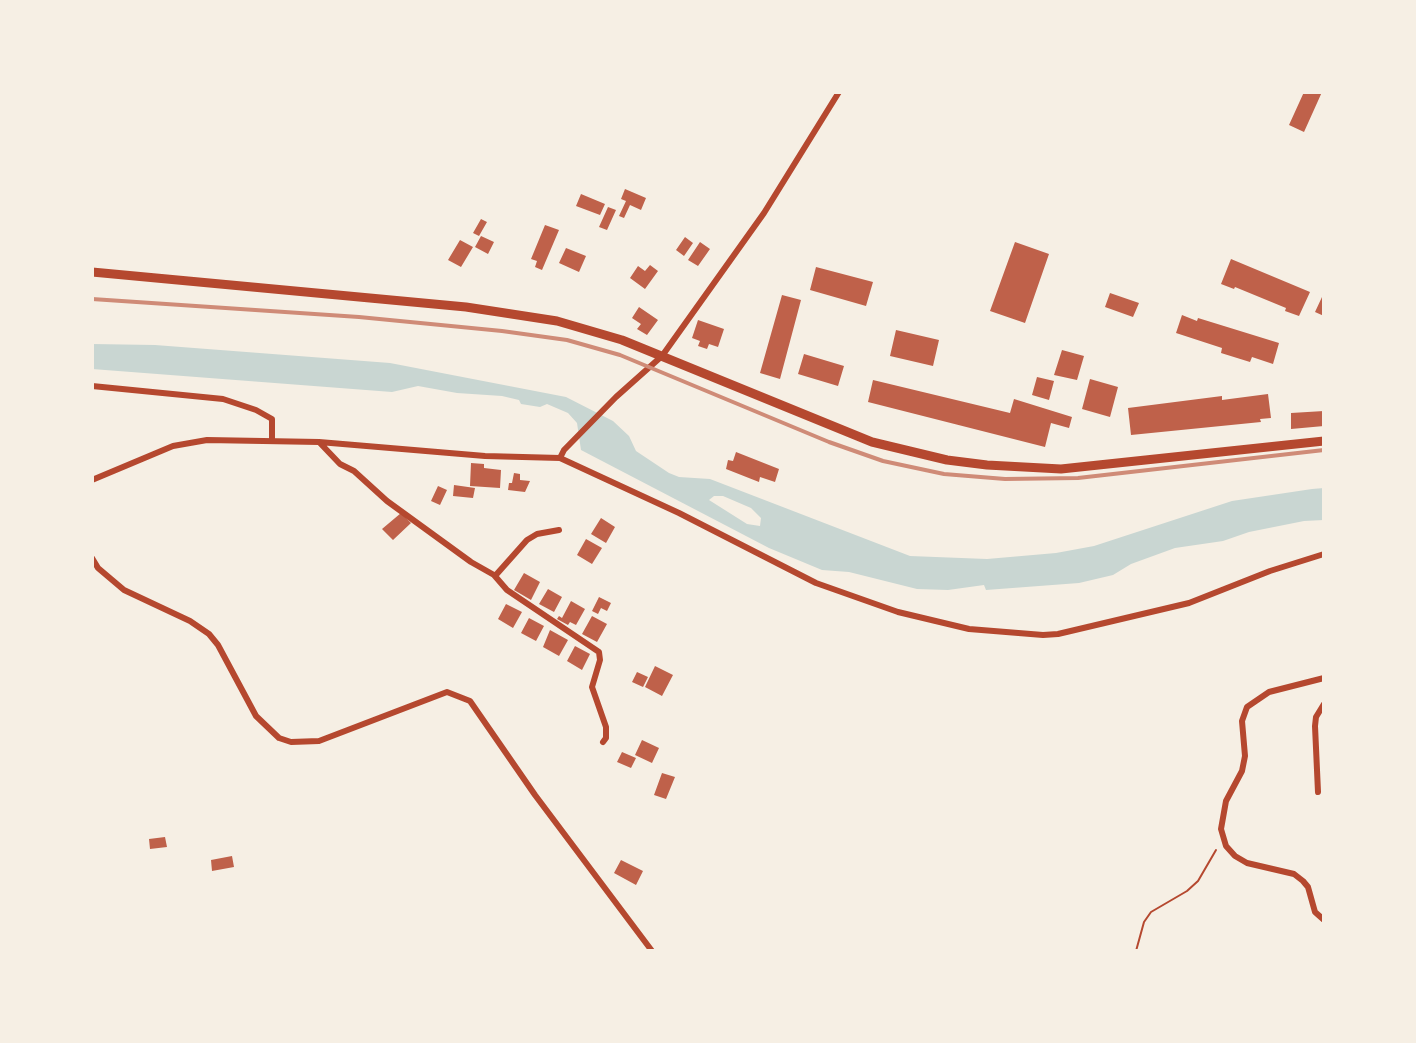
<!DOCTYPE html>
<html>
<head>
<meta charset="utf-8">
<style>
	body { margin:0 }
	#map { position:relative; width:1416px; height:1043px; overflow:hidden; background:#f6efe4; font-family:"PT Sans Narrow",sans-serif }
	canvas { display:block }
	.frame { position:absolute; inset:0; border:94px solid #f6efe4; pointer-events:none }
</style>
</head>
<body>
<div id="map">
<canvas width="1416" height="1043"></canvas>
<div class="frame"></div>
</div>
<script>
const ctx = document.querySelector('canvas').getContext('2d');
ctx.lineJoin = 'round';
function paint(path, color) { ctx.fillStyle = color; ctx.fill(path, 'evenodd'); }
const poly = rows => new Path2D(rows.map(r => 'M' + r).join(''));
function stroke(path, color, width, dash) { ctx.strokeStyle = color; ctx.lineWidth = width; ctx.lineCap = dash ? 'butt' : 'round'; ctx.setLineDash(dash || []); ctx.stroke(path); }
paint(poly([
	[92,344,155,345,390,363,566,397,613,421,629,436,636,451,669,473,679,477,710,479,910,556,987,559,1056,553,1094,546,1232,501,1312,489,1324,488,1324,520,1304,521,1249,532,1223,541,1175,548,1131,564,1113,575,1079,583,986,590,984,585,948,590,917,589,849,572,822,570,769,548,581,450,577,423,568,413,547,404,540,407,521,404,519,400,502,396,457,393,418,386,392,392,92,369],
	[714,496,723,496,751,508,761,518,760,526,747,524,709,500]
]), '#c9d6d2');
paint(poly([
	[1304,92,1322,92,1304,132,1289,125],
	[625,189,646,198,641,210,630,205,624,218,619,216,626,201,621,199],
	[581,194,605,204,600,215,576,206],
	[608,207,616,210,607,230,599,227],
	[481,219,487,222,479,236,473,233],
	[545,225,559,230,542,270,535,267,537,261,531,259],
	[481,236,494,242,488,254,475,247],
	[685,237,693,243,684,256,676,250],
	[460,240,473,247,461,267,448,260],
	[700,242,710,249,698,266,688,260],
	[1015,242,1049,254,1025,323,990,311],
	[566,248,586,256,579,272,559,263],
	[1231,259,1310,292,1299,316,1285,311,1286,308,1235,287,1234,289,1221,284],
	[650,265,658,271,645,289,630,278,638,266,645,271],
	[816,267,873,282,866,306,810,290],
	[1110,293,1139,303,1133,317,1105,307],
	[782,295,801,300,780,379,760,373],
	[1322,297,1324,298,1324,316,1315,312],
	[639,307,658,320,647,335,637,329,641,324,632,318],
	[1182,315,1197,321,1198,318,1279,343,1273,364,1252,357,1250,362,1221,353,1222,348,1176,333],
	[698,320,724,329,718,347,709,344,707,349,698,346,700,341,692,338],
	[896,330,939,340,933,366,890,356],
	[1062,350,1084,356,1077,380,1054,375],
	[804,354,844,366,838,386,798,374],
	[1037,377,1054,381,1049,400,1032,395],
	[1090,379,1118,387,1110,417,1082,409],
	[873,380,1010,413,1014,399,1072,417,1069,428,1051,423,1045,447,868,402],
	[1268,394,1271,418,1260,419,1261,422,1131,435,1128,408,1222,396,1222,400],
	[1324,411,1324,426,1291,429,1291,413],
	[736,452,779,469,775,482,760,477,759,482,726,469,728,460,733,461],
	[471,463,484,464,484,468,501,470,500,488,470,486],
	[514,473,520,474,520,480,530,481,525,492,508,490,509,483,512,483],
	[454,485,475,488,473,498,453,496],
	[438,486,447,490,440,505,431,501],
	[401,513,411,523,393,540,382,529],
	[601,518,615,527,606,543,591,534],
	[586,539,602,548,592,564,577,555],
	[524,573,540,582,531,600,514,590],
	[548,589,562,597,554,612,539,604],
	[599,597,611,603,607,611,601,608,598,614,592,611],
	[571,601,585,609,576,625,570,622,568,625,557,619,559,616,562,618],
	[506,604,522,612,513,628,498,619],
	[592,616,607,624,597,642,582,634],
	[529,618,544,626,536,641,521,633],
	[550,630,568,640,559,656,543,647],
	[575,646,590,654,582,670,567,661],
	[655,666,673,675,662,696,645,687],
	[637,672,648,677,643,687,632,682],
	[642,740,659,748,652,763,635,755],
	[622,752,636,758,631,768,617,762],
	[662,773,675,777,666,799,654,795],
	[165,837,167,847,150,849,149,839],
	[232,856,234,867,212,871,211,860],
	[621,860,643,871,636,885,614,873]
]), '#bf614a');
stroke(poly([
	[1136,951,1144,922,1151,912,1187,891,1198,881,1216,850]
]), '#b5482f', 2);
stroke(poly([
	[92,386,223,399,256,410,272,419,272,441],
	[320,443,340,464,354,471,387,501,471,562,494,575,507,590,599,652,600,660,592,687,606,727,606,738,603,742],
	[560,458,679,513,816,583,898,612,969,629,1043,635,1058,634,1189,603,1270,571,1324,554],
	[92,480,173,446,207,440,319,442,485,456,560,458,564,450,616,397,662,356,764,213,839,92],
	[92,558,98,568,124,590,190,621,209,634,218,645,256,716,279,738,291,742,319,741,447,692,470,701,535,795,652,951],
	[495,576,527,540,537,534,559,530],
	[1324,678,1269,692,1247,707,1242,721,1245,756,1242,771,1226,801,1221,829,1226,846,1235,856,1247,863,1294,874,1303,881,1308,887,1315,912,1324,920],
	[1318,792,1315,726,1316,717,1324,704]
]), '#b5482f', 6);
stroke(poly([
	[92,272,466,307,557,321,622,340,872,442,947,460,987,465,1061,469,1324,441]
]), '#b5482f', 9);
stroke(poly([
	[92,299,359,317,502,331,567,340,620,355,829,442,883,461,944,474,1005,479,1078,478,1324,450]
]), '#cf8b77', 4);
</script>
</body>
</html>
